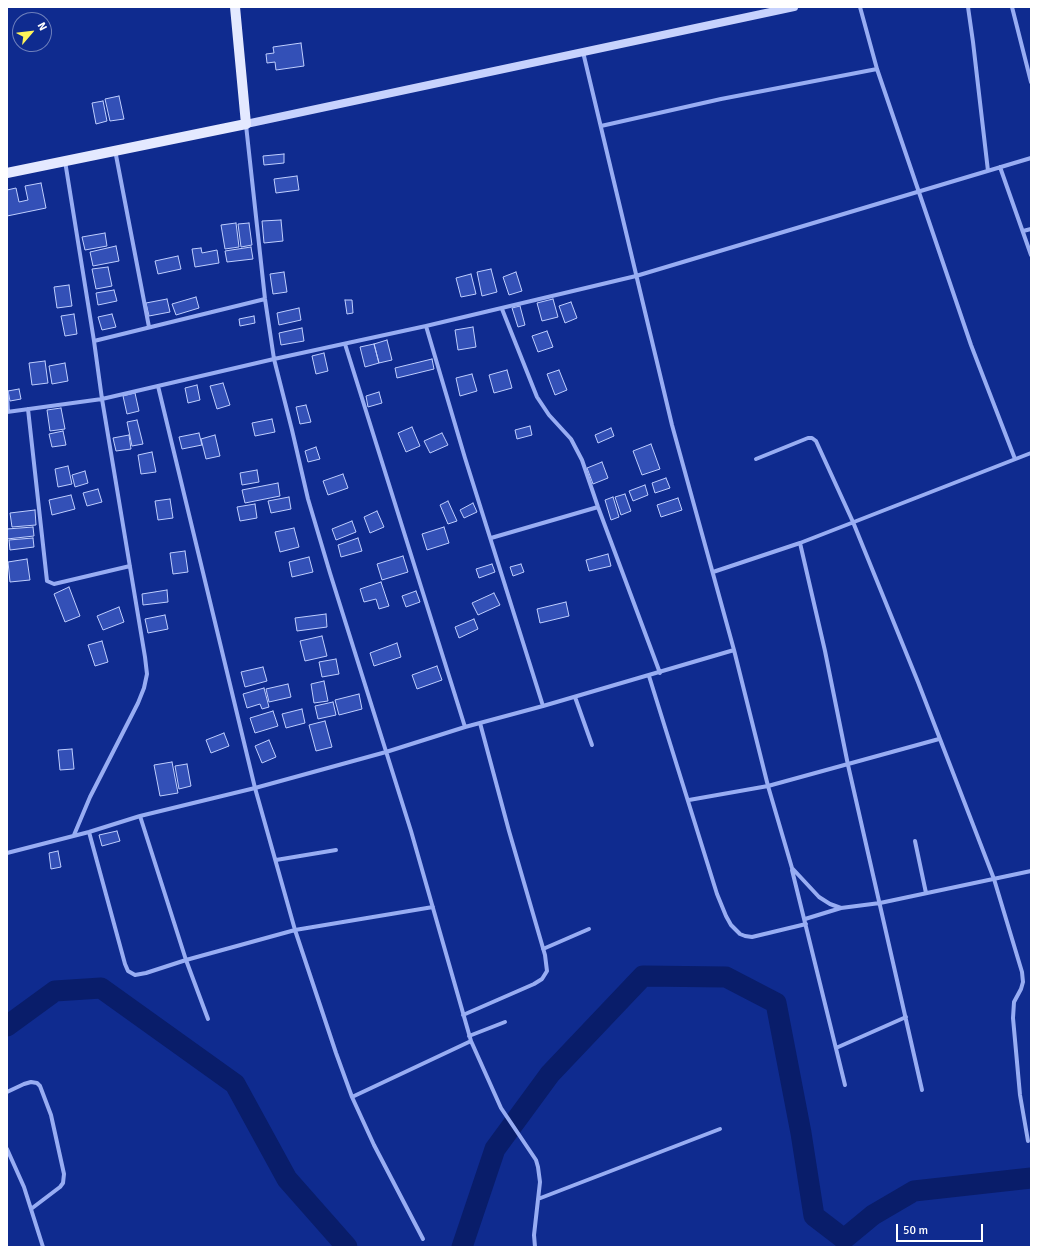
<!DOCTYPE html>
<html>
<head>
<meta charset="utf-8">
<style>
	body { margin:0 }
	#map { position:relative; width:1038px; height:1254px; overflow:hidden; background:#0f2b8f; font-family:Signika,sans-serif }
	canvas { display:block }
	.frame { position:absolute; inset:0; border:8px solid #fff; pointer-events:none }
	.north { position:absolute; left:12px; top:12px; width:40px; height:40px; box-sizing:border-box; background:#0f2b8f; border:1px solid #6f80bc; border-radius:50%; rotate:62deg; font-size:11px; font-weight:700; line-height:16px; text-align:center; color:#fff }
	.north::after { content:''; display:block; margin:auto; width:14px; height:18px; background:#fff45a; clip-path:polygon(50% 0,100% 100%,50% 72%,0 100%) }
	.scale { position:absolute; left:896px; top:1224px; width:87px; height:18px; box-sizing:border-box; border:2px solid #fff; border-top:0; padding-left:5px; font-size:12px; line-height:14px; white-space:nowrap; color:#fff; -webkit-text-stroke:3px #0f2b8f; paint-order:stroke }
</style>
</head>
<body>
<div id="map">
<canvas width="1038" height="1254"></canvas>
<div class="frame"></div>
<div class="north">N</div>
<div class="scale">50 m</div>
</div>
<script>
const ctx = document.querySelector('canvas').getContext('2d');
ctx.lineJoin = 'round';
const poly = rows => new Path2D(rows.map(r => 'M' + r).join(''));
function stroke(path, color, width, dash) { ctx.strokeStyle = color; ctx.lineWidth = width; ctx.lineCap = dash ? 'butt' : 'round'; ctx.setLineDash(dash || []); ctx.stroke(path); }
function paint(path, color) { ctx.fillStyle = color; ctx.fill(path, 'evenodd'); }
stroke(poly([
	[7,1026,55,991,101,988,235,1084,287,1179,347,1247],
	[462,1247,495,1149,550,1074,643,976,726,977,776,1003,801,1133,814,1216,844,1239,873,1215,914,1191,1031,1178]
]), '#091d6a', 21);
const building = poly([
	[301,43,304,66,276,70,275,62,267,63,266,54,274,53,273,47,301,43],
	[119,96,124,119,110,121,105,99,119,96],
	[103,101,107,121,96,124,92,103,103,101],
	[284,154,284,163,264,165,263,156,284,154],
	[297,176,299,190,276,193,274,179,297,176],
	[41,183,46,208,7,216,7,190,16,188,19,202,28,200,25,186,41,183],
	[281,220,283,241,264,243,262,221,281,220],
	[236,223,239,247,225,249,221,225,236,223],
	[249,223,252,245,241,247,238,224,249,223],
	[105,233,107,246,85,250,82,237,105,233],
	[116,246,119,261,93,266,90,252,116,246],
	[251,247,253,259,227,262,225,251,251,247],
	[201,248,202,253,217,250,219,263,195,267,192,249,201,248],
	[178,256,181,269,158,274,155,261,178,256],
	[108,267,112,286,96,289,92,269,108,267],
	[491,269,497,292,482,296,477,272,491,269],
	[284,272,287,292,273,294,270,274,284,272],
	[516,272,522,291,509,295,503,277,516,272],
	[471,274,476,294,461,297,456,278,471,274],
	[69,285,72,306,57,308,54,287,69,285],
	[114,290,117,301,98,305,96,293,114,290],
	[196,297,199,308,176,315,172,304,196,297],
	[167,299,170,312,149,316,146,303,167,299],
	[553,299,558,317,542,321,537,303,553,299],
	[345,300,352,300,353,313,347,314,345,300],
	[571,302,577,318,565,323,559,306,571,302],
	[520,306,525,325,518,327,512,308,520,306],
	[299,308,301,320,279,325,277,313,299,308],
	[74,314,77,334,65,336,61,316,74,314],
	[112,314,116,327,102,330,98,317,112,314],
	[254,316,255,323,240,326,239,319,254,316],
	[473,327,476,347,458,350,455,330,473,327],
	[302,328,304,341,281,345,279,333,302,328],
	[547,331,553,347,538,352,532,336,547,331],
	[387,340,392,360,379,363,374,344,387,340],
	[374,344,379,363,365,367,360,347,374,344],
	[324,353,328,371,316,374,312,356,324,353],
	[432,359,434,369,397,378,395,368,432,359],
	[45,361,48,383,32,385,29,363,45,361],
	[65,363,68,381,52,384,49,366,65,363],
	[507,370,512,388,494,393,489,375,507,370],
	[559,370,567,390,555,395,547,374,559,370],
	[472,374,477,391,460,396,456,378,472,374],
	[223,383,230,405,217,409,210,386,223,383],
	[197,385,200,400,188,403,185,388,197,385],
	[19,389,21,399,10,401,8,391,19,389],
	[379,392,382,403,368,407,366,396,379,392],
	[135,393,139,411,127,414,123,396,135,393],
	[306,405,311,422,300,424,296,407,306,405],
	[61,408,65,429,50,431,47,410,61,408],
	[272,419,275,432,255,436,252,423,272,419],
	[137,420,143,444,132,446,127,422,137,420],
	[530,426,532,435,517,439,515,430,530,426],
	[412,427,420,446,406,452,398,433,412,427],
	[611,428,614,436,598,443,595,435,611,428],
	[63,431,66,445,52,447,49,434,63,431],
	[199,433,202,445,182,449,179,437,199,433],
	[442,433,448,445,430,453,424,441,442,433],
	[129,435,131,449,116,451,113,438,129,435],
	[215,435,220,456,206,459,201,439,215,435],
	[651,444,660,469,642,475,633,451,651,444],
	[316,447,320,459,308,462,305,451,316,447],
	[152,452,156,472,141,474,138,455,152,452],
	[602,462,608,478,593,484,587,468,602,462],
	[68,466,72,484,58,487,55,469,68,466],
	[257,470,259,482,242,485,240,473,257,470],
	[85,471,88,483,75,487,72,475,85,471],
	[343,474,348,488,328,495,323,481,343,474],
	[666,478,670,488,655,493,652,483,666,478],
	[278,483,280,496,245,503,242,490,278,483],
	[645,485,648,495,633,501,629,491,645,485],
	[98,489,102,502,87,506,83,493,98,489],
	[625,494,631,511,621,515,615,497,625,494],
	[71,495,75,509,52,515,49,500,71,495],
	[289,497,291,509,271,513,268,501,289,497],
	[613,497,619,517,611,520,605,500,613,497],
	[678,498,682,510,661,517,657,505,678,498],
	[170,499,173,518,158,520,155,501,170,499],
	[448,501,457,521,448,524,440,505,448,501],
	[473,503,477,512,464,518,460,510,473,503],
	[255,504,257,518,240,521,237,507,255,504],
	[35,510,36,525,12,527,10,513,35,510],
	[377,511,384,527,370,533,364,517,377,511],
	[352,521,356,532,336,540,332,529,352,521],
	[33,527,34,536,7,539,7,529,33,527],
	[444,527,449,543,427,550,422,534,444,527],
	[294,528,299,547,280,552,275,532,294,528],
	[33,538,34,547,10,550,9,540,33,538],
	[358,538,362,551,341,557,338,545,358,538],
	[185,551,188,572,173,574,170,553,185,551],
	[608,554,611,566,589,571,586,560,608,554],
	[403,556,408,572,382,580,377,564,403,556],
	[309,557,313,572,292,577,289,562,309,557],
	[27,559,30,580,10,582,8,562,27,559],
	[492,564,495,572,479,578,476,569,492,564],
	[521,564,524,572,513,576,510,567,521,564],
	[381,582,389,606,379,609,376,599,364,602,360,589,381,582],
	[69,587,80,616,65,622,54,594,69,587],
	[167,590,168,602,143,605,142,594,167,590],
	[416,591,420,602,406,607,402,596,416,591],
	[494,593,500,605,478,615,472,603,494,593],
	[566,602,569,616,540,623,537,609,566,602],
	[119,607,124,622,103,630,97,616,119,607],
	[326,614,327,627,297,631,295,618,326,614],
	[165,615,168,629,148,633,145,619,165,615],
	[474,619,478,629,459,638,455,627,474,619],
	[322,636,327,656,305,661,300,641,322,636],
	[102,641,108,662,95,666,88,645,102,641],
	[397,643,401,657,374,666,370,653,397,643],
	[336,659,339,674,322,677,319,662,336,659],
	[437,666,442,680,417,689,412,675,437,666],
	[263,667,267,681,245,687,241,672,263,667],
	[324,681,328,701,314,703,311,684,324,681],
	[288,684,291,697,269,702,266,689,288,684],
	[264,688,269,707,262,709,260,704,247,708,243,694,264,688],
	[359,694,362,709,339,715,335,700,359,694],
	[333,702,336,715,318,719,315,706,333,702],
	[302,709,305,723,286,728,282,714,302,709],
	[273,711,278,726,255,733,250,718,273,711],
	[325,721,332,747,316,751,309,725,325,721],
	[224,733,229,746,211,753,206,740,224,733],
	[269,740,276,757,262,763,255,746,269,740],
	[72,749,74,769,60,770,58,750,72,749],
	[172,762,178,793,160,796,154,765,172,762],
	[187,764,191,786,179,789,175,766,187,764],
	[117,831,120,841,102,846,99,835,117,831],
	[58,851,61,867,51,869,49,853,58,851]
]);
paint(building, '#3350b7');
stroke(building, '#bfcefe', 1);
stroke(poly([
	[860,7,877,69,971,345,1015,459],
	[968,7,973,42,988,171],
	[1012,7,1031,82],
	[583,52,672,425,734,650,768,786,792,868,819,897,830,904,841,908,880,903,1031,871],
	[246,125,265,299,274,359,292,430,308,499,330,573,411,831,471,1041,501,1108,536,1160,538,1167,540,1182,534,1235,535,1247],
	[601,126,721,99,877,69],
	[115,150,149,327],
	[65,161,94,341,102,399,145,657,147,674,144,688,138,703,90,797,74,835],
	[1000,167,1031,255],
	[1023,231,1031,229],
	[502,309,537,397,549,415,571,439,582,460,598,507,660,673],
	[426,326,465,458,543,706],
	[94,341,265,299],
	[345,344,465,727],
	[158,386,255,788,295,930,336,1053,352,1097,374,1145,423,1239],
	[7,392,8,412],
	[28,409,47,581,54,584,130,566],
	[7,412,102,399,274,359,426,326,636,276,1031,158],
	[756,459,808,438,812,438,816,441,853,522,918,682,994,879,1022,972,1023,982,1021,989,1014,1002,1013,1018,1020,1095,1028,1141],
	[491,538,598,507],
	[800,543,825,651,848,765,922,1090],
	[713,572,800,543,1031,453],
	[649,676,717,894,726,916,731,925,740,934,745,936,752,937,806,924],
	[575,697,592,745],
	[689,800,768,786,939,739],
	[140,816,186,960,208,1019],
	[89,832,125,964,128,971,135,975,146,973,186,960,295,930,433,907],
	[915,841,926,893],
	[7,853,89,832,140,816,255,788,386,752,465,727,543,706,734,650],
	[276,860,336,850],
	[792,870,845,1085],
	[805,919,841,908],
	[543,949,589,929],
	[463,1015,534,984,542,979,547,971,545,955,509,831,480,723],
	[469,1036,505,1022],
	[836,1048,906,1017],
	[7,1092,24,1084,31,1082,37,1083,40,1086,51,1115,64,1174,63,1183,60,1187,31,1209],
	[352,1097,471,1041],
	[7,1149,24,1187,43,1247],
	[538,1199,720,1129]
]), '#98adf3', 4);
stroke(poly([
	[246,124,794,7]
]), '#c7d2fd', 8);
stroke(poly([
	[7,173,246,124,235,7]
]), '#e4e9ff', 10);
</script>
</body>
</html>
